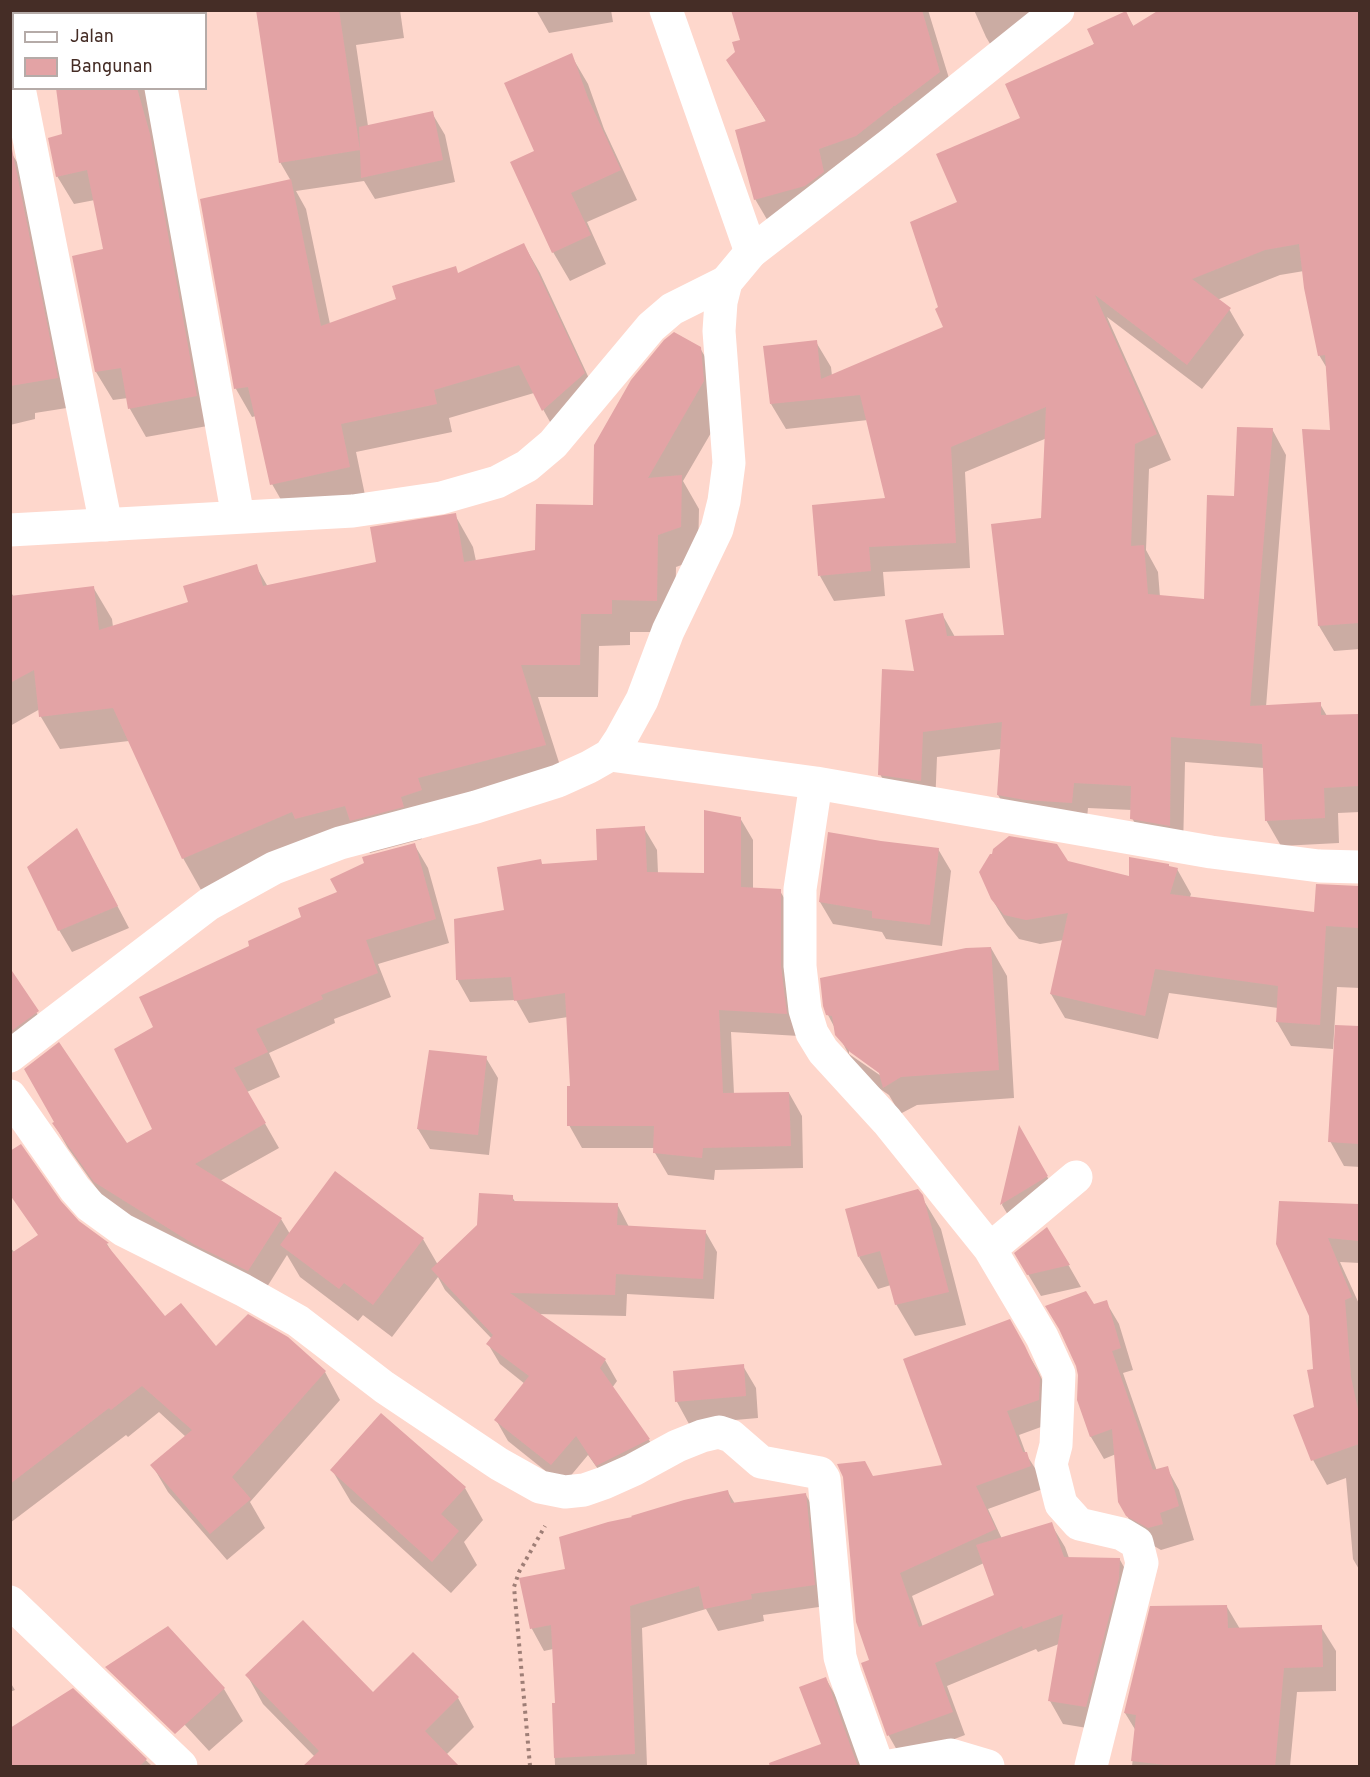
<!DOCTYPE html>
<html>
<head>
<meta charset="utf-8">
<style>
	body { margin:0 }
	#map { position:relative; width:1370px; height:1777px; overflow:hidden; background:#fed7cc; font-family:Overpass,sans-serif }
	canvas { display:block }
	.frame { position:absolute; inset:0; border:12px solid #452d26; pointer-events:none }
	.legend { position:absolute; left:12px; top:12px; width:195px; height:78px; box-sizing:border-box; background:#fff; border:2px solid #b5aba8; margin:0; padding:8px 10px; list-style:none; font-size:18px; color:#452d26 }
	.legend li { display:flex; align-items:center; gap:12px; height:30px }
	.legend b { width:30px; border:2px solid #b5aba8 }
</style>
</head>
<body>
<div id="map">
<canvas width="1370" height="1777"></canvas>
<div class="frame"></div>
<ul class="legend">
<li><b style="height:8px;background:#fff"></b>Jalan</li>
<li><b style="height:16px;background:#e3a3a5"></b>Bangunan</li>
</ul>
</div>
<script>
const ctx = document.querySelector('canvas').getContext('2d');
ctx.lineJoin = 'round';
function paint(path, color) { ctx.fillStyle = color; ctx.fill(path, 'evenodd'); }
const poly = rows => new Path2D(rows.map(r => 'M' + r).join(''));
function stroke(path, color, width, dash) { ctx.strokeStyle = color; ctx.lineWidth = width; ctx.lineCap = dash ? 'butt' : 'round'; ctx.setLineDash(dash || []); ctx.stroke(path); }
paint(poly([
	[91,10,140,10,141,14,91,14],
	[257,10,400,10,404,38,356,45,368,126,432,113,445,135,455,182,375,199,364,181,296,191,306,209,330,324,398,300,524,245,540,273,600,402,559,438,534,393,449,418,452,432,356,452,365,495,288,512,272,484,256,416,252,417,236,389,202,200,291,181,280,162],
	[536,10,611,10,613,22,549,33],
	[733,10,928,10,956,101,772,228,755,199,767,123,728,60,737,52,742,41],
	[974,10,1038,10,1003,66,986,37],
	[1162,10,1360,10,1360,649,1334,651,1319,626,1304,431,1332,432,1328,370,1319,355,1304,271,1280,275,1217,300,1229,309,1244,335,1202,389,1107,317,1171,460,1149,469,1146,550,1158,572,1160,597,1206,600,1236,497,1272,429,1286,455,1266,707,1320,704,1327,716,1360,715,1360,812,1338,813,1339,843,1281,846,1266,820,1264,768,1185,762,1183,850,1146,844,1132,818,1132,810,1088,808,1086,828,1013,821,998,795,1001,749,937,757,935,806,894,800,880,774,916,672,942,614,955,637,1006,636,1043,520,1047,438,965,472,970,568,883,572,885,596,834,601,820,576,887,499,868,420,786,429,771,404,816,342,831,367,832,376,945,328,940,308,959,203,1022,118,1125,12,1134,27],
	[571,55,588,84,604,129,637,200,587,222,606,264,570,281,553,252],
	[57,88,150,88,213,425,146,437,130,409,128,398,113,400,96,372,73,258,105,250,95,200,74,204,57,176,63,135],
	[10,151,28,179,73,407,35,413,35,419,10,425],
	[700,348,719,381,722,414,683,481,699,509,698,559,676,567,675,632,630,632,630,645,599,646,598,697,538,697,564,778,419,829,422,839,370,853,362,839,201,890,183,858,129,741,60,749,41,717,40,709,10,726,10,591,14,597,93,587,112,619,113,627,189,603,256,566,268,587,378,563,455,515,473,547,476,561,537,552,595,506],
	[740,818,753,840,753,889,780,891,793,913,799,1036,731,1032,734,1094,789,1093,802,1116,803,1168,715,1170,714,1180,668,1175,655,1153,655,1148,582,1148,569,1125,572,1087,568,1017,529,1023,516,1000,470,1002,457,979,540,861,543,866,598,862,644,828,657,850,658,873,705,874],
	[414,844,428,868,449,943,378,964,391,997,334,1019,335,1023,269,1053,280,1077,247,1092,279,1148,220,1181,281,1219,290,1234,335,1173,423,1239,438,1265,512,1197,516,1203,617,1204,629,1227,705,1231,717,1252,714,1299,627,1294,626,1316,537,1314,605,1360,617,1381,612,1388,649,1440,661,1460,610,1486,588,1455,563,1485,508,1441,496,1420,525,1384,500,1364,488,1344,492,1339,445,1290,438,1277,392,1337,363,1315,358,1321,300,1277,287,1255,262,1295,109,1206,68,1148,54,1124,127,1145,154,1129,154,1027,251,946,303,918],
	[938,849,951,871,942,946,886,939,882,932,833,924,820,902],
	[89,852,129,928,72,952,59,930],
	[1067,863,1131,878,1169,867,1177,869,1191,894,1190,897,1315,913,1317,886,1360,887,1360,988,1337,987,1333,1049,1291,1046,1277,1022,1278,1008,1169,993,1158,1039,1065,1018,1051,994,1064,940,1040,944,1019,939,1007,924,992,899],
	[991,948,1007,976,1014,1098,917,1105,900,1114,889,1095,867,1080,856,1068,828,1015],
	[849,1050,886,1076,884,1078,849,1054],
	[10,971,52,1037,10,1068],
	[486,1058,498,1078,489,1155,430,1149,418,1129],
	[1334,1074,1360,1075,1360,1167,1344,1166,1330,1141],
	[1020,1129,1053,1187,1008,1215,1002,1205],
	[921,1196,941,1229,966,1325,915,1336,896,1304,891,1285,878,1289,859,1257],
	[60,1202,78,1222,107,1244,115,1257,164,1318,216,1348,325,1372,340,1400,250,1502,265,1528,227,1560,168,1492,152,1465,186,1437,159,1412,128,1437,126,1435,10,1523,10,1247,36,1279],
	[1351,1204,1360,1204,1360,1263,1340,1262,1360,1306,1360,1571,1353,1559,1346,1478,1327,1485,1313,1460,1316,1408,1310,1316,1278,1244],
	[1046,1229,1069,1266,1081,1287,1041,1296,1016,1254],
	[1106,1302,1119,1324,1133,1370,1123,1373,1157,1471,1167,1468,1179,1490,1194,1540,1161,1550,1140,1538,1119,1502,1116,1454,1104,1459,1091,1437,1078,1400,1093,1306],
	[1009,1321,1038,1371,1053,1402,1052,1423,1019,1435,1026,1454,1040,1476,1043,1489,988,1509,1002,1539,1051,1524,1065,1547,1069,1558,1120,1560,1133,1583,1099,1730,1063,1724,1050,1701,1059,1644,1038,1652,1036,1649,947,1686,965,1735,902,1759,889,1736,863,1664,871,1661,873,1478,944,1466],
	[984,1563,995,1596,923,1627,912,1596],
	[743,1366,756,1388,758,1418,689,1424,677,1402,674,1372],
	[332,1470,465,1488,483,1520,464,1542,477,1565,451,1593,351,1502],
	[728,1492,735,1504,806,1495,818,1517,826,1606,763,1615,764,1621,718,1631,706,1609,642,1628,647,1766,555,1766,553,1705,556,1705,553,1649,544,1651,532,1629,521,1580,567,1570],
	[1227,1607,1240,1629,1321,1627,1336,1651,1336,1691,1297,1692,1290,1766,1132,1766,1136,1731,1125,1713],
	[247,1675,373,1694,458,1698,474,1727,446,1755,315,1757,263,1704],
	[826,1679,838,1700,862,1766,832,1766],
	[10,1682,15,1690,10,1692],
	[148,1685,224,1689,243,1721,209,1751],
	[72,1690,152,1766,10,1766]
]), '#0003');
paint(poly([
	[256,10,339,10,360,150,279,163],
	[731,10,922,10,940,72,895,106,893,106,893,107,856,136,819,149,824,172,805,186,754,200,735,130,766,121,726,60,735,52,732,42,740,40],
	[1159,10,1359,10,1359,623,1318,626,1302,429,1330,430,1325,355,1318,356,1304,288,1299,244,1265,250,1192,279,1231,308,1187,365,1095,295,1157,434,1135,444,1131,546,1144,545,1148,594,1204,599,1207,495,1234,496,1237,427,1273,428,1250,706,1321,702,1321,715,1359,714,1359,786,1324,788,1325,818,1265,821,1262,744,1171,737,1170,826,1130,819,1131,786,1074,783,1072,803,1025,800,997,795,1002,722,923,732,921,781,878,775,882,669,914,671,905,620,943,613,947,636,1004,635,991,524,1041,518,1046,407,951,447,956,543,869,547,871,571,818,576,812,505,885,498,860,395,770,404,763,346,817,340,821,379,943,327,935,309,938,307,910,222,957,202,936,154,1020,118,1005,84,1094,44,1087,29,1126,11,1133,26],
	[572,53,588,98,621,170,571,193,591,235,552,253,510,162,534,151,504,83],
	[56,88,137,88,150,134,197,396,128,409,121,368,95,372,72,256,103,249,87,170,56,177,48,138,62,134],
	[433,111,443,160,361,178,359,127],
	[10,149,12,149,58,378,10,386],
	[291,179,321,326,396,299,392,286,456,266,458,273,524,243,585,373,542,411,519,365,434,390,437,404,341,424,350,467,270,485,248,387,234,389,200,199],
	[674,332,701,347,704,381,648,478,682,475,681,527,658,535,657,601,612,600,612,614,581,614,580,665,521,665,546,745,418,778,422,790,401,797,404,807,350,821,345,806,295,819,292,812,182,859,113,708,39,717,34,670,10,683,10,596,94,586,99,630,188,602,183,586,257,564,263,586,376,562,370,527,456,513,464,562,535,550,536,504,593,505,594,445,631,380,664,340],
	[704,810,741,817,741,887,781,889,781,966,787,1014,719,1010,723,1093,789,1092,791,1146,703,1148,702,1158,653,1153,654,1126,567,1126,567,1086,570,1086,565,993,514,1001,511,977,456,980,454,919,504,910,497,867,541,859,542,864,597,860,596,829,645,826,647,872,704,873],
	[77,828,118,906,58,931,27,867],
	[828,832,881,841,939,848,930,925,872,918,872,911,819,902],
	[1009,836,1057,844,1068,861,1129,876,1129,857,1169,864,1169,866,1178,868,1170,894,1314,912,1316,884,1359,886,1359,928,1326,926,1320,1025,1276,1022,1278,986,1155,969,1145,1016,1050,994,1068,913,1026,920,1004,915,991,899,979,872,990,854,992,854,993,849],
	[415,843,436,919,366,940,378,973,321,995,323,999,256,1029,268,1052,234,1068,266,1123,195,1164,282,1218,248,1271,195,1245,94,1182,52,1123,54,1122,24,1069,59,1042,127,1143,152,1129,114,1049,153,1027,139,997,249,946,248,941,301,917,298,908,337,892,330,879,364,863,362,857],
	[991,947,999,1070,901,1077,883,1088,879,1073,850,1052,835,1035,832,1016,826,1015,823,1006,820,978,966,948],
	[10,968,39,1011,10,1032],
	[1335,1025,1359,1026,1359,1144,1328,1142],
	[429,1050,487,1056,478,1135,417,1129],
	[1019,1125,1048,1176,1000,1205],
	[21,1144,61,1201,79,1221,109,1243,106,1244,165,1316,181,1303,216,1346,248,1314,288,1337,326,1371,232,1477,251,1499,210,1534,150,1465,192,1430,142,1386,111,1410,109,1408,10,1484,10,1254,38,1235,10,1195,10,1151],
	[335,1171,424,1238,373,1305,344,1283,339,1289,280,1245],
	[918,1189,923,1195,949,1292,895,1305,880,1251,858,1257,845,1209],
	[479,1193,513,1195,513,1201,618,1203,617,1225,706,1230,703,1279,616,1274,615,1295,510,1293,606,1359,600,1368,650,1439,596,1466,576,1436,551,1465,494,1420,529,1376,486,1344,493,1335,431,1269,477,1225],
	[1279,1201,1359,1204,1359,1241,1328,1238,1352,1297,1345,1300,1351,1377,1359,1414,1359,1444,1311,1461,1293,1415,1314,1407,1307,1370,1313,1369,1309,1316,1276,1244],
	[1047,1227,1070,1265,1027,1275,1014,1253],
	[1086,1291,1094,1304,1107,1300,1121,1348,1112,1351,1153,1470,1168,1466,1179,1506,1160,1513,1163,1524,1148,1528,1126,1516,1118,1502,1112,1429,1090,1437,1077,1400,1078,1375,1076,1366,1059,1329,1045,1306],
	[1010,1319,1025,1346,1040,1378,1039,1400,1007,1411,1023,1452,1027,1452,1031,1466,976,1486,996,1529,900,1573,919,1627,994,1595,976,1545,1052,1522,1064,1557,1120,1558,1119,1578,1086,1707,1048,1701,1063,1614,1023,1629,1022,1626,935,1663,953,1712,887,1736,861,1663,869,1660,856,1622,843,1477,837,1464,865,1461,873,1476,942,1465,903,1359],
	[744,1364,746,1396,675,1402,673,1371],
	[381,1413,466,1487,441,1514,459,1531,432,1562,330,1470],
	[728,1490,731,1503,806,1493,815,1585,751,1594,752,1599,704,1609,699,1586,630,1606,635,1754,554,1758,552,1703,555,1703,551,1625,530,1629,519,1578,565,1569,559,1537,608,1522,632,1517,631,1516,684,1500],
	[1227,1605,1228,1628,1322,1625,1323,1667,1284,1668,1275,1767,1182,1767,1131,1761,1136,1715,1124,1713,1150,1606],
	[303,1620,373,1692,413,1652,459,1697,425,1731,460,1767,302,1767,319,1751,245,1675],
	[168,1626,225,1688,175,1734,105,1667],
	[826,1677,858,1767,770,1767,769,1763,821,1744,799,1687],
	[73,1688,147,1759,139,1767,10,1767,10,1728]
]), '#e3a3a5');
stroke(poly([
	[530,1766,514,1587,519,1572,545,1526]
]), '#9e7e76', 4, [3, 4.5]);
stroke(poly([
	[148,10,148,14],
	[666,10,751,252],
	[10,45,14,62],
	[19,88,106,525],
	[161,88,238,517],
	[10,530,353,511,441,498,497,482,527,466,553,444,651,327,672,309,726,282],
	[610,755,816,783,1211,852,1319,866,1360,867],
	[816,783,800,889,800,966,805,1010,812,1033,823,1051,887,1121,990,1249,1042,1337,1059,1374,1056,1445,1051,1464,1061,1504,1079,1524,1122,1534,1137,1543,1142,1563,1091,1766],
	[10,1096,75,1189,90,1206,123,1230,243,1290,298,1321,384,1387,499,1464,540,1487,565,1492,584,1490,604,1483,633,1470,677,1446,702,1436,719,1432,731,1436,761,1462,820,1473,824,1479,840,1657,845,1674,876,1761,879,1766],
	[990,1249,1076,1177],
	[10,1602,181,1766],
	[890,1766,951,1755,988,1766]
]), '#fff', 33);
stroke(poly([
	[10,1056,209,904,274,868,340,843,476,807,558,781,589,767,610,755,620,740,642,700,668,631,717,529,724,501,729,463,719,331,721,302,726,282,751,252,892,143,1058,10]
]), '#fff', 33);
</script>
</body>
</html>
